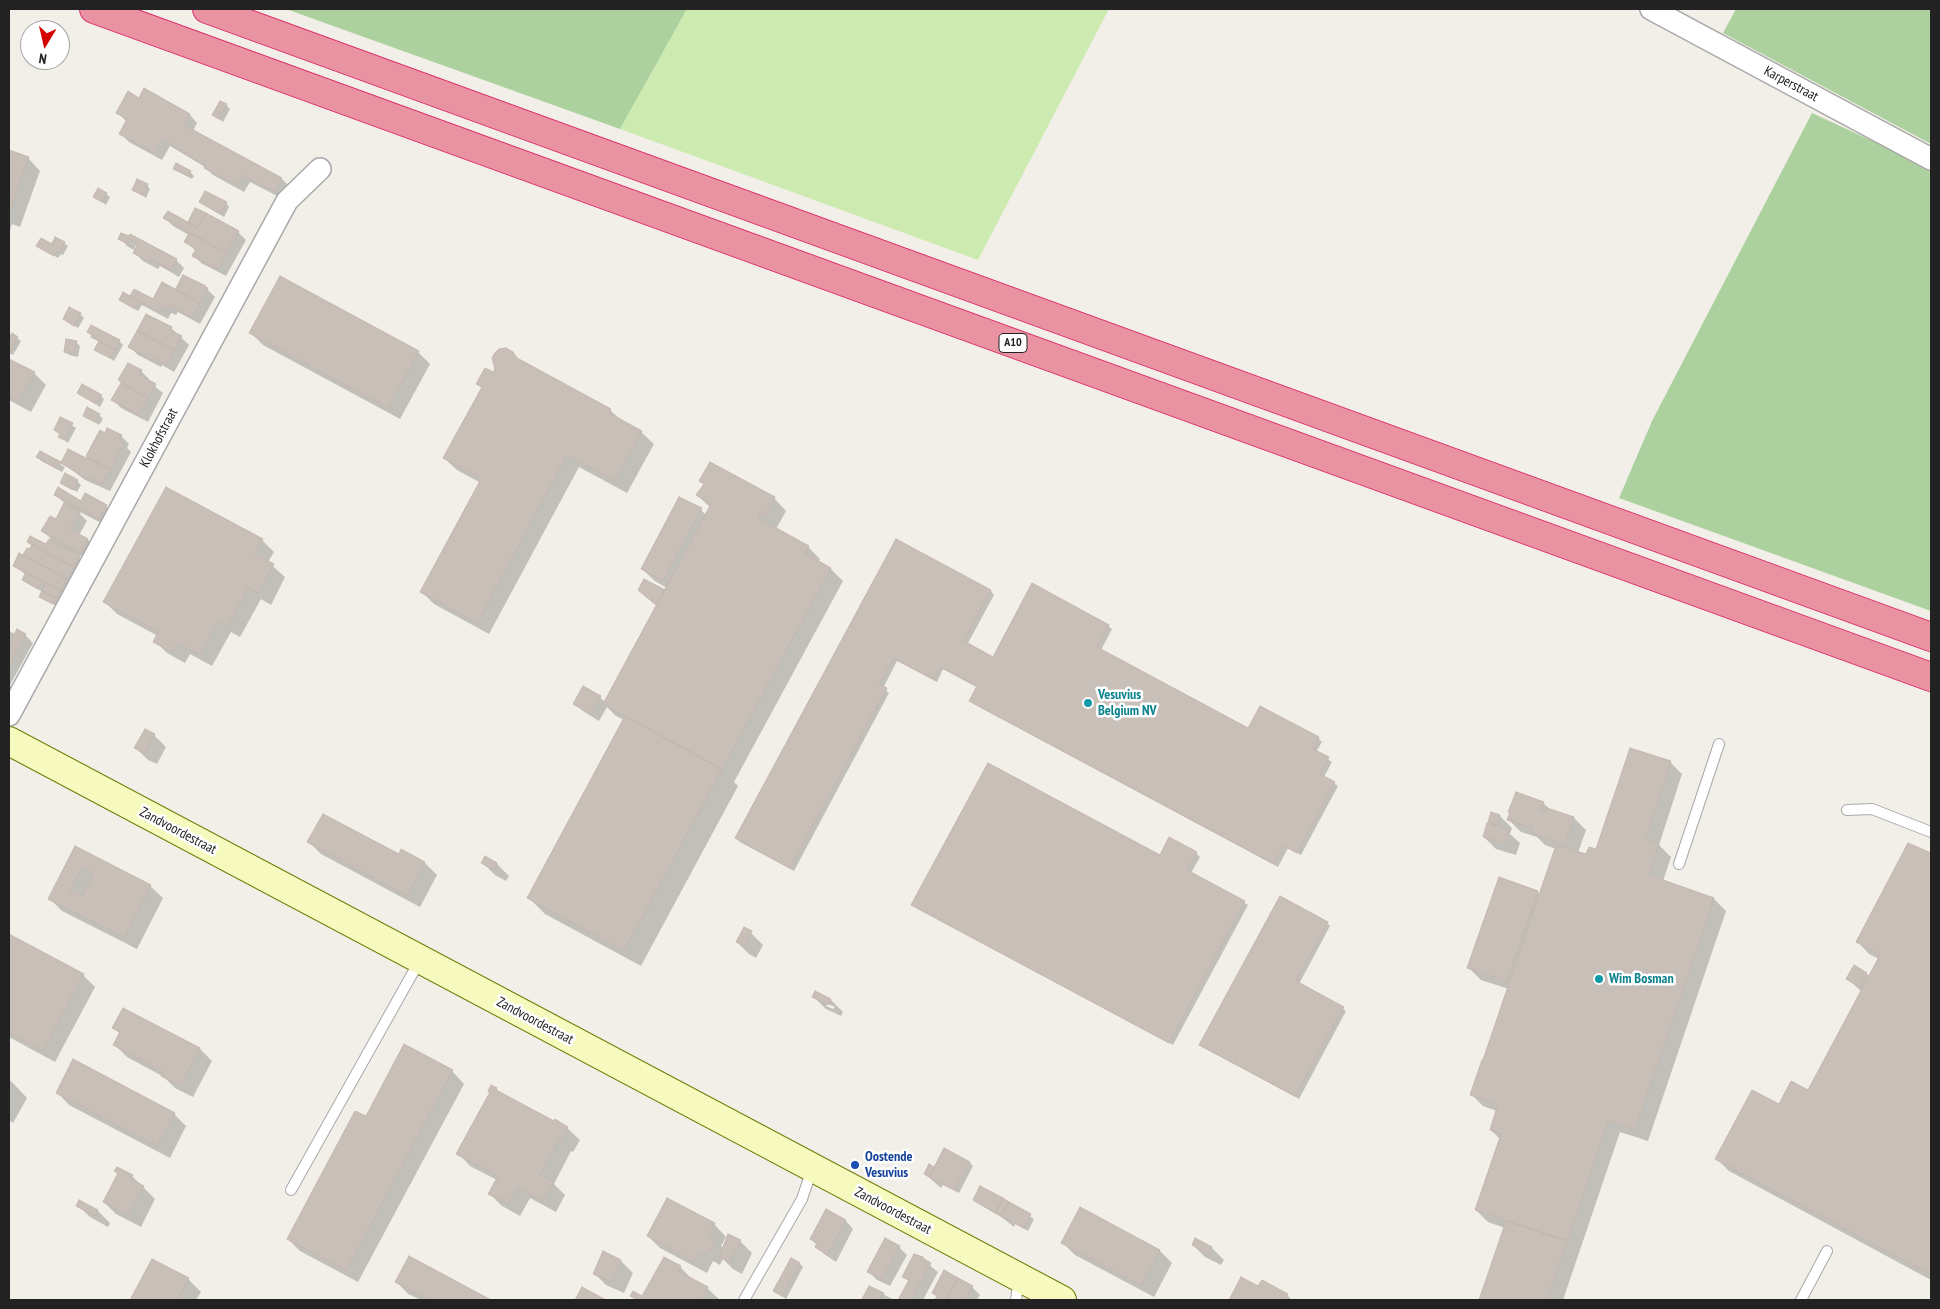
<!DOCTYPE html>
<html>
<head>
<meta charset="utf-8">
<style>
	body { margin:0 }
	#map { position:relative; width:1940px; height:1309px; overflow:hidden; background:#f2efe9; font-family:"PT Sans Narrow",sans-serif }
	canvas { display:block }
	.frame { position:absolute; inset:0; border:10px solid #222; pointer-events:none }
	.north { position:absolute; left:20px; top:20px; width:50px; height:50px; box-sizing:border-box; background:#fff; border:1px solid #a7a7a7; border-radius:50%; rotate:189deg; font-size:14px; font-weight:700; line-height:20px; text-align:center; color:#222 }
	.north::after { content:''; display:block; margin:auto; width:18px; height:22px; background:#d40000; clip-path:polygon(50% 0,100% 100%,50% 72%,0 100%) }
</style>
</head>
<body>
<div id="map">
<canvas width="1940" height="1309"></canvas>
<div class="frame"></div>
<div class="north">N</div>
</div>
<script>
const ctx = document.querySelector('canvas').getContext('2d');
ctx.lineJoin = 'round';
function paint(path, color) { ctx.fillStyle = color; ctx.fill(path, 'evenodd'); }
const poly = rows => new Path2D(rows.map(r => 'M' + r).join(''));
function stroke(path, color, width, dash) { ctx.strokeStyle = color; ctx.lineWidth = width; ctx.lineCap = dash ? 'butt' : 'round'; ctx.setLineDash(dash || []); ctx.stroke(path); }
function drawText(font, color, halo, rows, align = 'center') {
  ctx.font = font + ' "PT Sans Narrow",sans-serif'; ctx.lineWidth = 5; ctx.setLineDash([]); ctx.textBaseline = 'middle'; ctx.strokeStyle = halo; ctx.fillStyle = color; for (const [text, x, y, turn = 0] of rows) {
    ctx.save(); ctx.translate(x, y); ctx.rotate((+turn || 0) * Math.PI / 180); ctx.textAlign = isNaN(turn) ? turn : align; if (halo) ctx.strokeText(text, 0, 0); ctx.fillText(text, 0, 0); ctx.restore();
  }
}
paint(poly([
	[687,9,1109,9,978,260,620,129]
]), '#cdebb0');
paint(poly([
	[286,9,687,9,620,129],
	[1736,9,1931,9,1931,144,1723,33],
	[1812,113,1892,150,1931,171,1931,611,1619,498,1652,421]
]), '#add19e');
paint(poly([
	[145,90,190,115,197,123,193,131,282,179,290,187,283,199,250,182,244,192,213,175,205,167,170,146,162,160,129,142,121,134,127,122,118,113,140,99],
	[226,105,230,109,223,122,213,115],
	[9,151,28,158,40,171,20,227,12,224,9,234],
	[177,165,190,172,194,176,192,179,179,172,175,168],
	[147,185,150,189,146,198,133,190],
	[106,194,110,197,106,205,95,197],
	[201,202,226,203,229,207,224,217],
	[196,209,238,232,246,240,226,276,201,263,194,255,196,251,186,242,189,235,173,226,165,218,188,223],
	[122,235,129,239,131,236,176,260,184,268,179,277,160,266,158,269,143,261,135,253,138,247,136,245,134,250,127,246,120,238],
	[64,243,68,246,63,255,61,254,58,258,38,246,52,246],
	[205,287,215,297,200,324,178,312,176,315,171,313,168,319,142,305,138,311,121,300,131,298,135,290,153,300,176,291],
	[80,314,84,318,78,328,64,319],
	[171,328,189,345,174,372,162,365,161,367,138,355,130,347],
	[89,332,119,341,123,345,114,361,96,349,100,342],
	[251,333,418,352,430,364,400,419,263,345],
	[12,335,21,341,13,355,9,353,9,341],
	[76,342,80,346,78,357,69,355,65,351],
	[510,351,520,361,610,410,622,421,641,432,654,444,627,493,579,467,489,634,434,604,422,592,481,483,457,470,444,458,482,388,478,383,493,374],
	[9,360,34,373,46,385,31,412,9,400],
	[141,371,149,379,148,381,163,393,148,422,121,408,113,400,122,382,120,380],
	[79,393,101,396,104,399,100,407],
	[84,415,99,415,103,419,99,425],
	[61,419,76,428,68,443,60,437],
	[100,432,105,435,121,436,129,444,127,448,131,452,110,491,85,480,62,462,86,459],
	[40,453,65,467,62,472,41,461,38,457],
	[77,481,81,485,77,492,62,483],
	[701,481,774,498,786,511,776,529,808,547,820,559,818,562,831,569,843,581,734,782,738,786,641,966,545,914,529,898,624,720,616,716,607,707,599,721,583,711,575,704,600,697,605,702,658,605,643,593,665,591,667,588,655,581,642,569,701,510,706,515,711,508,697,495,705,485],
	[55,495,81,502,106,506,114,514,107,526,76,510,87,521,79,535,88,540,95,548,89,560,77,554,87,564,57,607,40,596,43,592,27,583,23,580,26,575,14,565,23,557,27,549,30,551,32,546,28,542,47,546,51,539,43,531,56,521,66,504],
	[262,540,274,552,268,562,285,577,271,605,261,599,240,637,231,632,212,666,190,654,185,663,167,653,155,641,158,636,117,614,105,602],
	[896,541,991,591,994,595,967,645,993,659,1108,626,1112,629,1101,650,1249,729,1261,707,1318,738,1322,742,1316,752,1332,762,1324,777,1338,786,1301,855,1288,848,1278,867,974,704,971,701,978,688,943,669,937,682,897,661,883,688,889,693,794,871,740,842,737,838],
	[9,631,15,634,25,635,33,643,10,685,18,693,9,701],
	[154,735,166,747,157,764,148,760,136,748],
	[1670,762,1682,774,1659,845,1671,857,1663,881,1714,899,1726,911,1648,1141,1620,1132,1563,1300,1480,1300,1505,1228,1488,1222,1476,1210,1500,1139,1491,1130,1497,1111,1483,1106,1471,1094,1509,989,1481,980,1469,968,1537,892,1541,895,1556,849,1545,845,1537,837,1521,832,1509,820,1543,803,1551,810,1574,818,1586,830,1578,853,1586,856,1597,851],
	[1500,816,1512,828,1510,834,1520,843,1516,855,1496,849,1484,837,1494,827,1489,822],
	[309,842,399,856,402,851,425,863,437,875,420,907,321,854],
	[1908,845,1931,854,1931,1280,1729,1171,1717,1159,1779,1106,1809,1092,1862,992,1848,979,1867,974,1870,977,1879,959,1869,954,1857,941],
	[75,848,150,886,163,898,137,949,62,911,50,899],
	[1196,853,1200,857,1191,873,1248,905,1173,1045,917,908,913,905,1160,857],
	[486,858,497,864,509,876,506,881,495,875,483,863],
	[1327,923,1330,926,1299,984,1346,1011,1299,1099,1205,1048,1201,1045],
	[744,929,751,933,763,945,756,958,749,954,737,942],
	[9,936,83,975,95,987,55,1062,9,1037],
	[816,993,831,1000,843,1012,841,1016,826,1009,814,997],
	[826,1003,835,1007,833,1009,826,1006],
	[124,1009,200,1049,212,1061,193,1097,175,1088,164,1077,127,1057,115,1045,120,1034,114,1028],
	[452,1071,464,1084,358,1282,300,1251,288,1239,366,1118],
	[9,1079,27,1098,13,1123,9,1120],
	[496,1089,502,1095,554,1123,567,1128,580,1140,573,1152,571,1151,554,1184,565,1195,556,1212,530,1198,520,1216,502,1206,490,1194,497,1180,470,1166,458,1153],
	[57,1092,174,1114,186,1126,170,1158,69,1105],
	[970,1163,973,1166,959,1193,943,1185,941,1188,925,1174,933,1168],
	[116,1171,132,1176,155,1199,141,1227,116,1214,104,1202,119,1174],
	[974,1200,1004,1200,1034,1219,1028,1231,1015,1224,1014,1227,1000,1216],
	[80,1201,98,1211,110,1223,108,1227,90,1217,78,1205],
	[1081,1209,1160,1251,1172,1263,1154,1297,1075,1255,1063,1243],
	[826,1211,846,1221,853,1229,836,1262,824,1254,811,1238],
	[714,1224,726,1237,721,1246,724,1249,740,1241,752,1253,742,1274,733,1269,723,1259,720,1265,713,1261,707,1273,660,1248,648,1236],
	[1196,1240,1212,1248,1224,1260,1221,1265,1205,1257,1193,1245],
	[899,1247,907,1255,890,1286,877,1280,869,1272],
	[603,1253,621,1261,633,1273,624,1293,606,1285,594,1273],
	[409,1258,488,1300,421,1300,408,1294,396,1281],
	[153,1260,189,1280,201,1292,196,1300,131,1300],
	[927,1263,938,1272,923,1300,899,1300,909,1282,904,1276],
	[800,1264,803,1267,786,1299,774,1291],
	[680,1267,692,1279,707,1288,720,1300,636,1300,631,1296,643,1298],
	[1241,1279,1259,1288,1287,1295,1292,1300,1230,1300],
	[870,1287,883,1294,894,1300,864,1300,863,1299],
	[972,1287,980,1295,977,1300,935,1300,937,1297,933,1293]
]), '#0003');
const building = poly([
	[144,88,190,114,184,125,282,178,275,192,242,175,236,185,204,168,205,165,162,139,154,153,119,134,127,119,116,113,128,91,139,98,144,88],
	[220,101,227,104,219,119,212,115,220,101],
	[9,150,29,157,9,212,9,150],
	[176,163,191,171,188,176,173,169,176,163],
	[137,179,148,184,142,195,132,190,137,179],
	[98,188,107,193,102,202,93,197,98,188],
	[205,191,227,202,220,214,199,202,205,191],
	[195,208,206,213,198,228,188,222,195,208],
	[168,211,198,228,206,213,239,231,227,253,163,218,168,211],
	[121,233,129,236,130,234,177,259,171,270,152,259,150,262,133,253,138,244,128,238,126,243,118,239,121,233],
	[189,233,227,253,218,269,192,256,196,249,184,242,189,233],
	[55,237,65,242,59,253,57,251,54,256,36,246,41,238,52,244,55,237],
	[183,275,206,286,205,287,208,288,200,303,175,290,183,275],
	[280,276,419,351,388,408,249,333,280,276],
	[162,282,200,303,192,317,169,305,168,308,163,306,160,312,130,296,134,289,153,299,162,282],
	[123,292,139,301,135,309,119,300,123,292],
	[69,307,81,313,74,326,63,319,69,307],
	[146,314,172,327,170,330,182,336,174,350,137,331,146,314],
	[91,325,120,340,115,350,91,337,92,335,87,332,91,325],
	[137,331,174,350,166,365,154,358,152,360,128,347,137,331],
	[12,333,18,337,9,353,9,338,12,333],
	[66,339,77,341,74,354,64,352,66,339],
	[99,341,115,350,110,358,94,350,99,341],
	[506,348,513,352,517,358,611,409,609,413,642,431,615,481,567,455,477,623,420,592,481,479,443,458,482,387,476,384,485,368,493,372,495,369,492,358,494,354,499,349,506,348],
	[9,359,35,372,18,401,9,396,9,359],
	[128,363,142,370,140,375,156,384,148,398,118,380,128,363],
	[121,383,148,398,139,415,111,400,121,383],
	[82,384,102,395,96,404,77,393,82,384],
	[87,407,100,414,95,422,83,416,87,407],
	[60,417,73,423,64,440,58,437,60,434,54,430,60,417],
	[107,428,122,435,119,441,124,443,110,470,86,456,100,430,105,433,107,428],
	[68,449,110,470,102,484,88,477,87,479,61,463,68,449],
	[40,451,61,462,58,469,36,457,40,451],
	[710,462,775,497,764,517,760,514,758,518,809,546,805,553,831,568,722,769,603,704,711,504,696,495,704,484,699,481,710,462],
	[65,473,78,480,73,490,60,483,65,473],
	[58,487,81,501,85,493,107,505,99,519,54,495,58,487],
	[166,487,263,539,254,553,274,564,258,593,248,588,228,626,218,621,200,655,177,643,172,652,153,642,158,632,103,602,166,487],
	[679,497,702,508,663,581,641,569,679,497],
	[64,503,80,512,70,529,88,539,81,553,41,531,50,516,56,519,64,503],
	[30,536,46,544,49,539,80,555,74,567,27,542,30,536],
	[896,539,991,590,964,641,993,657,1032,583,1109,625,1097,647,1248,728,1260,706,1319,737,1313,749,1329,757,1320,774,1335,782,1297,853,1284,846,1274,864,969,701,977,686,954,674,940,667,933,679,894,658,879,684,887,688,790,868,735,838,896,539],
	[32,545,74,567,67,579,23,555,27,548,29,549,32,545],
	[19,553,67,579,61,591,13,566,19,553],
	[26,572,42,581,38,589,22,580,26,572],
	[644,579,665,590,656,605,638,590,644,579],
	[46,583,61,591,56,598,42,591,46,583],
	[42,591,56,598,53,604,39,597,42,591],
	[17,629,26,634,9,666,9,644,17,629],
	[583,686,601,696,591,714,573,704,583,686],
	[625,716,722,769,624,951,527,898,625,716],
	[145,729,155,734,144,753,134,748,145,729],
	[1630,748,1671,761,1645,839,1659,844,1649,875,1714,898,1635,1130,1608,1121,1567,1241,1475,1210,1501,1134,1490,1130,1498,1104,1470,1095,1482,1060,1483,1060,1556,845,1586,854,1589,847,1596,849,1630,748],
	[988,763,1160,855,1169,837,1197,852,1187,870,1245,901,1169,1043,911,905,988,763],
	[1516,792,1544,802,1540,811,1545,813,1547,808,1574,817,1565,845,1532,833,1533,828,1507,820,1510,812,1508,812,1516,792],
	[1491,812,1500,815,1497,825,1488,822,1491,812],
	[323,814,399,854,401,849,425,862,407,896,307,842,323,814],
	[1487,823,1509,830,1504,844,1483,837,1487,823],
	[1908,843,1931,853,1931,1275,1715,1159,1752,1090,1779,1104,1791,1081,1808,1090,1880,955,1856,942,1908,843],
	[75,846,151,885,124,937,48,899,75,846],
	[82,867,94,874,82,896,70,890,82,867],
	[485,856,497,863,494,870,481,863,485,856],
	[1499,877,1538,891,1507,981,1467,968,1499,877],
	[1280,896,1328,922,1296,981,1344,1007,1295,1096,1199,1045,1280,896],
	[744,927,752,931,744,946,736,942,744,927],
	[9,934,84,974,43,1051,9,1033,9,934],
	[1854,965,1867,973,1860,987,1846,979,1854,965],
	[815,991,831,999,828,1005,812,997,815,991],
	[123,1008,200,1048,181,1086,161,1076,163,1072,113,1045,120,1032,112,1028,123,1008],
	[404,1044,453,1070,346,1271,287,1239,355,1111,366,1116,404,1044],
	[73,1059,175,1113,157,1146,56,1093,73,1059],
	[491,1085,497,1088,496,1090,554,1121,555,1119,568,1127,561,1141,559,1140,540,1175,554,1182,543,1201,517,1187,508,1204,488,1194,498,1176,456,1154,490,1092,488,1091,491,1085],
	[944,1148,970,1162,955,1190,929,1177,944,1148],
	[929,1164,934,1167,929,1177,924,1174,929,1164],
	[117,1167,133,1175,130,1179,144,1186,128,1215,103,1202,118,1173,114,1171,117,1167],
	[980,1186,1003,1198,995,1213,973,1200,980,1186],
	[667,1198,715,1223,709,1235,716,1239,708,1254,701,1250,694,1262,647,1236,667,1198],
	[1003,1198,1009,1202,1001,1216,995,1213,1003,1198],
	[79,1200,98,1210,95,1216,76,1206,79,1200],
	[1009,1202,1031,1214,1024,1228,1001,1216,1009,1202],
	[1080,1207,1160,1250,1141,1286,1061,1243,1080,1207],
	[826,1209,846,1220,827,1255,815,1247,817,1243,810,1239,826,1209],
	[1506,1221,1567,1241,1547,1300,1479,1300,1506,1221],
	[728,1234,741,1240,730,1262,719,1257,728,1234],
	[885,1238,900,1246,882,1279,867,1272,885,1238],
	[1195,1238,1212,1247,1208,1254,1192,1245,1195,1238],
	[603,1251,621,1260,611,1282,593,1274,603,1251],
	[914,1254,923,1257,924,1259,931,1263,911,1300,898,1300,909,1280,902,1277,914,1254],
	[409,1256,491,1300,429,1300,395,1282,409,1256],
	[664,1257,681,1266,678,1271,708,1287,701,1300,638,1300,630,1296,633,1291,642,1296,664,1257],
	[791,1258,800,1263,782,1296,773,1291,791,1258],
	[152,1259,189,1278,178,1300,130,1300,152,1259],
	[944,1270,958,1278,946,1300,934,1300,938,1296,932,1293,944,1270],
	[1241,1277,1258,1286,1262,1280,1288,1294,1285,1300,1229,1300,1241,1277],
	[958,1278,973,1286,965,1300,946,1300,958,1278],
	[869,1286,884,1293,879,1300,862,1299,869,1286],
	[582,1287,606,1300,575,1300,582,1287]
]);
paint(building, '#c7bfb8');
stroke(building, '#c4b6ab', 1);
const lane = poly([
	[1847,810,1872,809,1931,832],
	[1679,864,1719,744],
	[291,1190,420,960],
	[744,1300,802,1199,812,1169],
	[1016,1300,1019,1279],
	[1801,1300,1827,1251]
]);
const street = poly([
	[1651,9,1931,159],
	[9,715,287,201,320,169]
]);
const secondary = poly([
	[9,741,1062,1300]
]);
const highway = poly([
	[94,9,1931,677],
	[207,9,1931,637]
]);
stroke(lane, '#a9a9a9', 12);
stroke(street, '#a9a9a9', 24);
stroke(secondary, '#707d05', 30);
stroke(highway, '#dc2a67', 30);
stroke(lane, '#fff', 10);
stroke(street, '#fff', 21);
stroke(secondary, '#f7fabf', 28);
stroke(highway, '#e892a2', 28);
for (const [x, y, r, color] of [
	[1088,703,5,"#0f9aa8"],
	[1599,979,5,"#0f9aa8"],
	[855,1165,5,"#1a4fb4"]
]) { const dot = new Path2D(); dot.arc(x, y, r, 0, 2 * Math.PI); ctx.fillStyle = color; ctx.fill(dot); stroke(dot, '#fff', 2); }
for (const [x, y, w] of [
	[1013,343,28]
]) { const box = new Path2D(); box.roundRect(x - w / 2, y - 9.5, w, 19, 4); ctx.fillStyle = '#fff'; ctx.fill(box); stroke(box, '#222', 1); }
drawText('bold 12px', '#222', null, [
	["A10",1013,343]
]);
drawText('14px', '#222', '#fff', [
	["Karperstraat",1791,84,28],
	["Klokhofstraat",159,438,-62],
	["Zandvoordestraat",178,831,28],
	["Zandvoordestraat",535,1021,28],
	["Zandvoordestraat",893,1211,28]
]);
drawText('bold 14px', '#0d838f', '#fff', [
	["Vesuvius",1098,695],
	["Belgium NV",1098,711],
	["Wim Bosman",1609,979]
], 'left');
drawText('bold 14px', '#164399', '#fff', [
	["Oostende",865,1157],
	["Vesuvius",865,1173]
], 'left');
</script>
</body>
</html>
